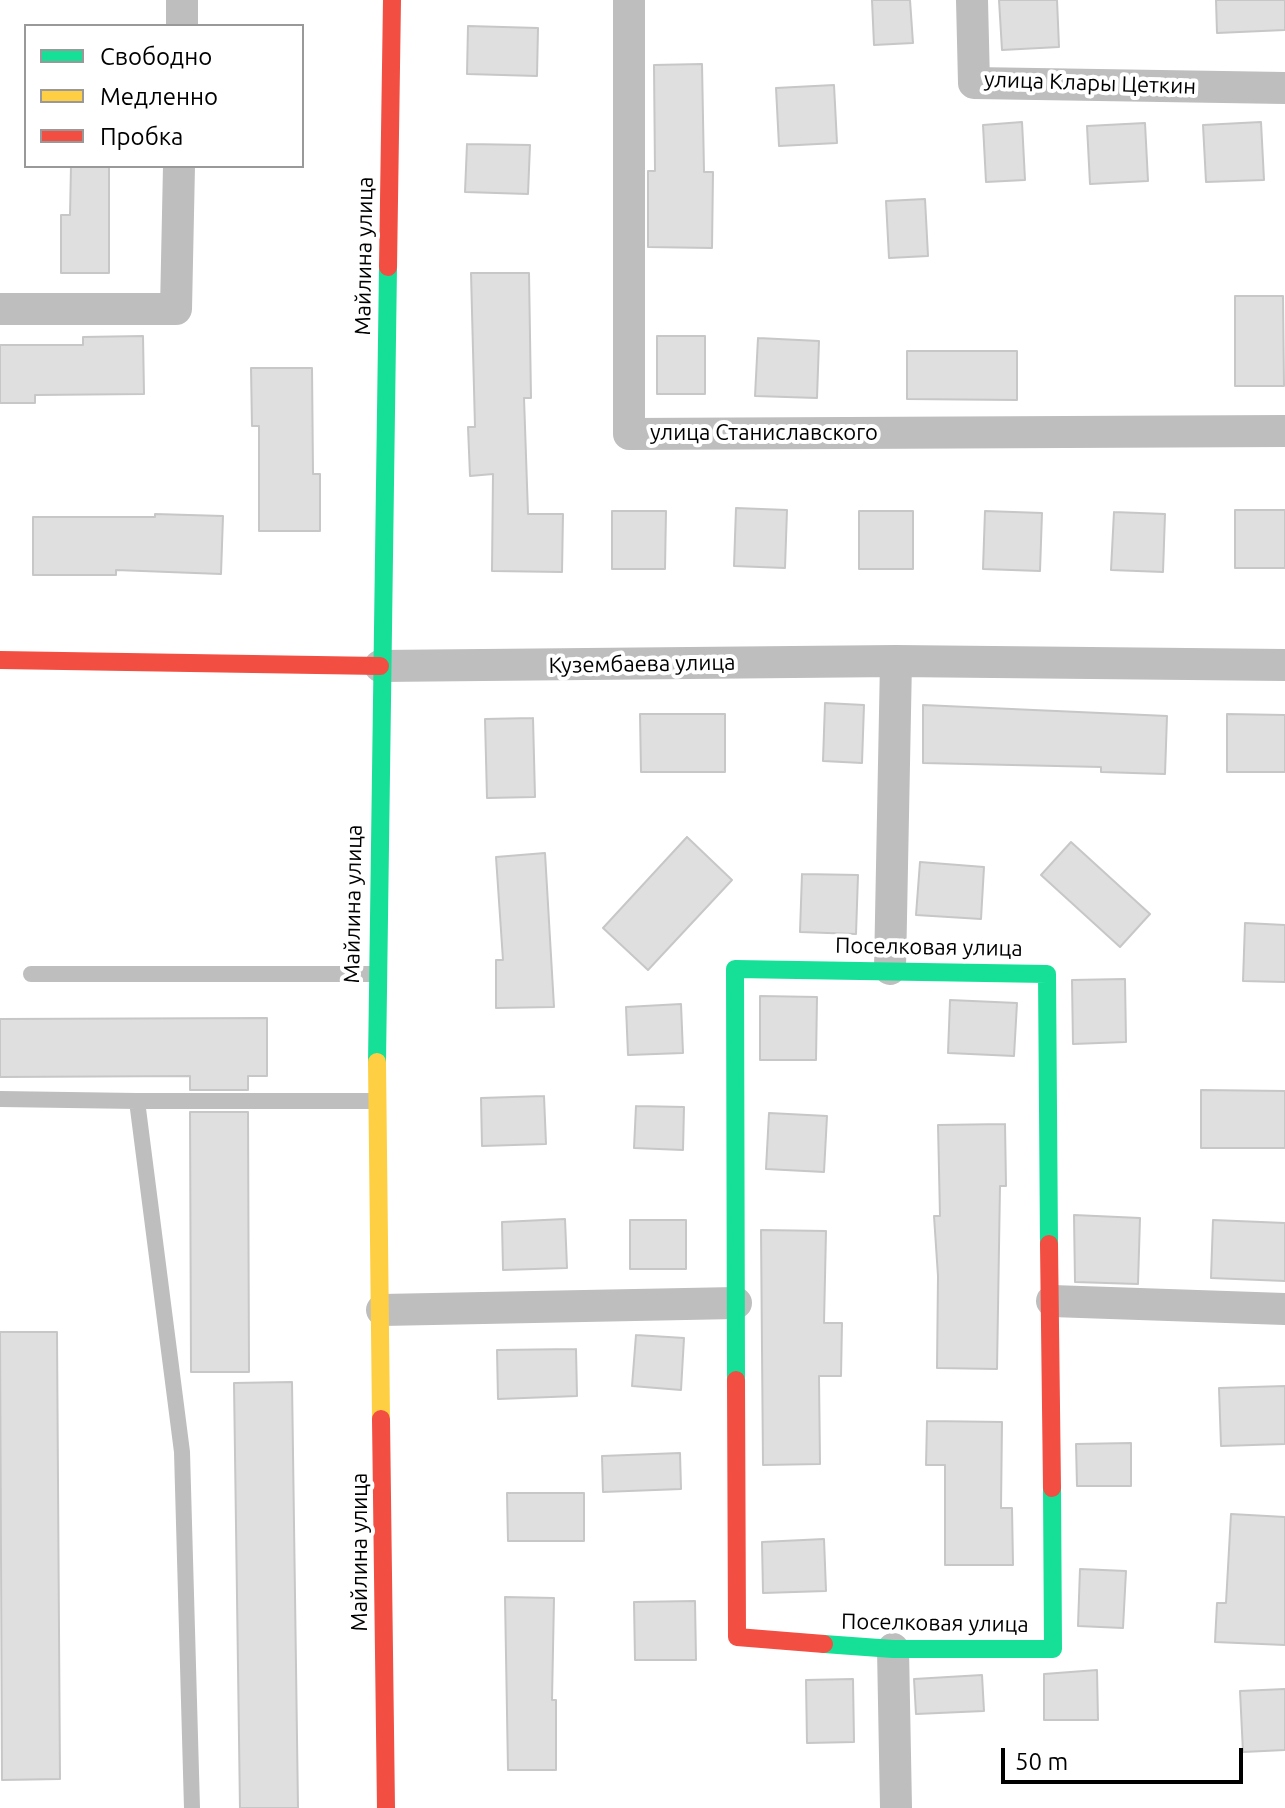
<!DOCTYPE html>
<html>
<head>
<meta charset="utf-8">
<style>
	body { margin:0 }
	#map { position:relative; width:1285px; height:1808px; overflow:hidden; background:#fff; font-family:Ubuntu,sans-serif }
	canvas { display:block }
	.legend { position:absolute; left:24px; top:24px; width:280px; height:144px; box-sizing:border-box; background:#fff; border:2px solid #999; margin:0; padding:10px 14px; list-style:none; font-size:24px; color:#000 }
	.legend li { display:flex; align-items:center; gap:16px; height:40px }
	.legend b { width:40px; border:2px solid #999 }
	.scale { position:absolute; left:1001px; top:1748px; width:242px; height:36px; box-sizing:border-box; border:4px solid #000; border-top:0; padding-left:10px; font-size:24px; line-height:28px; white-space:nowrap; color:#000; -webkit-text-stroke:6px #fff; paint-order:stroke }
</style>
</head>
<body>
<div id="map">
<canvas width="1285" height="1808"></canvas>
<ul class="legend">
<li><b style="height:10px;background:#16e098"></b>Свободно</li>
<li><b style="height:10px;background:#ffcf43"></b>Медленно</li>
<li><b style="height:10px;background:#f24e42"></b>Пробка</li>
</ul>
<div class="scale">50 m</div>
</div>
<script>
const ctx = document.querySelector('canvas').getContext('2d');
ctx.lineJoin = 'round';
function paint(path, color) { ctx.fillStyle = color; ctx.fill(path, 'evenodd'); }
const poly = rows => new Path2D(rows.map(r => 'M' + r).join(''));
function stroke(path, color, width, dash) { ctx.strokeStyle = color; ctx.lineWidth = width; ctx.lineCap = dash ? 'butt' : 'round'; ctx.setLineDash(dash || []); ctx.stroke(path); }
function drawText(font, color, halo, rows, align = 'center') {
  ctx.font = font + ' Ubuntu,sans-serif'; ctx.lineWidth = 8; ctx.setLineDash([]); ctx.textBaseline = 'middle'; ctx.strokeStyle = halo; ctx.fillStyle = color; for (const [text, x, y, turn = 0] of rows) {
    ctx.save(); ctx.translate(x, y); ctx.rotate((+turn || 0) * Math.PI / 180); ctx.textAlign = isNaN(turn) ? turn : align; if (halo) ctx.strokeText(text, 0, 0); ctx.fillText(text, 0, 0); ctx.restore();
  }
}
const building = poly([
	[872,0,910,0,913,43,874,45,872,0],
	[999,0,1057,0,1059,47,1002,50,999,0],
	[1216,0,1285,0,1285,30,1217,33,1216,0],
	[468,26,538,28,537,76,467,74,468,26],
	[702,64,704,172,713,172,712,248,648,247,648,171,655,171,654,65,702,64],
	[834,85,837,143,779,146,776,88,834,85],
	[1022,122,1025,180,986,182,983,125,1022,122],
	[1261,122,1264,180,1206,182,1203,125,1261,122],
	[1145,123,1148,181,1090,184,1087,126,1145,123],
	[467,144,530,145,528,194,465,192,467,144],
	[71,166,109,166,109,273,61,273,61,215,70,215,71,166],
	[925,199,928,256,889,258,886,201,925,199],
	[471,273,529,273,531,398,524,398,528,514,563,514,562,572,492,571,493,474,470,476,468,427,475,427,471,273],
	[1235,296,1283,296,1284,386,1235,386,1235,296],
	[143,336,144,394,35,395,35,403,0,403,0,345,83,345,83,337,143,336],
	[657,336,705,336,705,394,657,394,657,336],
	[758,338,819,341,817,398,755,396,758,338],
	[907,351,1017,351,1017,400,907,399,907,351],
	[251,368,312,368,313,474,320,474,320,531,259,531,259,426,252,426,251,368],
	[736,508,787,510,785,568,734,566,736,508],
	[1235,510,1285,510,1285,568,1235,568,1235,510],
	[612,511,666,511,665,569,612,569,612,511],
	[859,511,913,511,913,569,859,569,859,511],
	[985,511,1042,513,1040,571,983,569,985,511],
	[1114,512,1165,514,1163,572,1111,570,1114,512],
	[155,514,223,516,221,574,116,570,116,575,33,575,33,517,155,517,155,514],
	[825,703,864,705,862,763,823,761,825,703],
	[923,705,1167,716,1165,774,1101,772,1101,767,923,763,923,705],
	[640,714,725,714,725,772,641,772,640,714],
	[1227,714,1285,715,1285,772,1227,772,1227,714],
	[533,718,535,797,487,798,485,719,533,718],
	[687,837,732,880,648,970,603,928,687,837],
	[1071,842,1150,914,1120,947,1041,875,1071,842],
	[545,853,554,1007,496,1008,496,960,503,960,496,857,545,853],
	[920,862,984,867,981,919,916,915,920,862],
	[802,874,858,875,856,934,800,932,802,874],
	[1245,923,1285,925,1285,982,1243,981,1245,923],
	[1125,979,1126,1042,1073,1044,1072,980,1125,979],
	[760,996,817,997,816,1060,760,1060,760,996],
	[950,1000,1017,1003,1014,1056,948,1053,950,1000],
	[681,1004,683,1053,628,1055,626,1007,681,1004],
	[267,1018,267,1076,248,1076,248,1090,190,1090,190,1076,0,1077,0,1019,267,1018],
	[1201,1090,1285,1091,1285,1148,1201,1148,1201,1090],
	[544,1096,546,1144,482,1146,481,1098,544,1096],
	[636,1106,684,1107,683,1150,634,1148,636,1106],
	[190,1112,248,1112,249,1372,191,1372,190,1112],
	[769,1113,827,1116,824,1172,766,1169,769,1113],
	[1005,1124,1006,1186,1000,1186,997,1369,937,1368,938,1276,934,1216,940,1216,938,1125,1005,1124],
	[1074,1215,1140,1218,1138,1284,1075,1282,1074,1215],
	[565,1219,567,1268,503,1270,502,1222,565,1219],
	[630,1220,686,1220,686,1269,630,1269,630,1220],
	[1213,1220,1285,1223,1285,1281,1211,1278,1213,1220],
	[761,1230,826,1231,824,1323,842,1323,841,1376,819,1376,820,1464,763,1465,761,1230],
	[0,1332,57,1332,60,1779,2,1780,0,1332],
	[636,1335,684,1338,681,1390,632,1386,636,1335],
	[576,1349,577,1396,498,1399,497,1350,576,1349],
	[292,1382,298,1808,240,1808,234,1383,292,1382],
	[1285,1386,1285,1444,1221,1446,1219,1388,1285,1386],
	[927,1421,1002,1422,1001,1508,1012,1508,1013,1565,945,1565,945,1465,926,1465,927,1421],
	[1131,1443,1131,1486,1077,1486,1076,1444,1131,1443],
	[680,1453,681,1489,603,1492,602,1456,680,1453],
	[507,1493,584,1493,584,1541,508,1541,507,1493],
	[1231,1514,1285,1517,1285,1645,1215,1642,1217,1603,1226,1603,1231,1514],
	[824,1539,826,1591,763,1593,762,1542,824,1539],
	[1080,1569,1126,1571,1123,1628,1078,1626,1080,1569],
	[505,1597,554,1598,552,1700,556,1700,556,1770,508,1770,505,1597],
	[695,1601,696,1660,635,1660,634,1602,695,1601],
	[1097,1670,1098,1720,1044,1720,1044,1674,1097,1670],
	[982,1675,984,1711,916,1714,914,1679,982,1675],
	[853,1679,854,1742,807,1743,806,1680,853,1679],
	[1285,1689,1285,1750,1243,1752,1240,1691,1285,1689]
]);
paint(building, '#dfdfdf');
stroke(building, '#c7c7c7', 2);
stroke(poly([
	[31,974,375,974],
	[0,1099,137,1101],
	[192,1808,182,1452,137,1101,377,1101]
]), '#bebebe', 16);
stroke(poly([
	[629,0,629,434,1285,431],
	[972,0,974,83,1285,88],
	[182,26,182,0],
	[0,309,176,309,179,166],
	[380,666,896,661,1285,665],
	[890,969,896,661],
	[1052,1301,1285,1309],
	[382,1310,736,1303],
	[893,1649,896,1808]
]), '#bebebe', 32);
stroke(poly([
	[735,969,1047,974,1049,1244],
	[735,969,736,1380],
	[377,1062,388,267],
	[824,1644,893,1649,1053,1649,1052,1488]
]), '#16e098', 18);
stroke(poly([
	[377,1062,381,1419]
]), '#ffcf43', 18);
stroke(poly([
	[388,267,392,0],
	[0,660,380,666],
	[1049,1244,1052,1488],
	[736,1380,737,1637,824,1644],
	[381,1419,386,1808]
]), '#f24e42', 18);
drawText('22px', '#000', '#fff', [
	["улица Клары Цеткин",1090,83,2],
	["Майлина улица",364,256,-89],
	["улица Станиславского",764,433],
	["Кузембаева улица",642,664,-1],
	["Майлина улица",353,904,-89],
	["Поселковая улица",929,947,1],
	["Майлина улица",360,1552,-90],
	["Поселковая улица",935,1623,1]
]);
</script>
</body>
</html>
